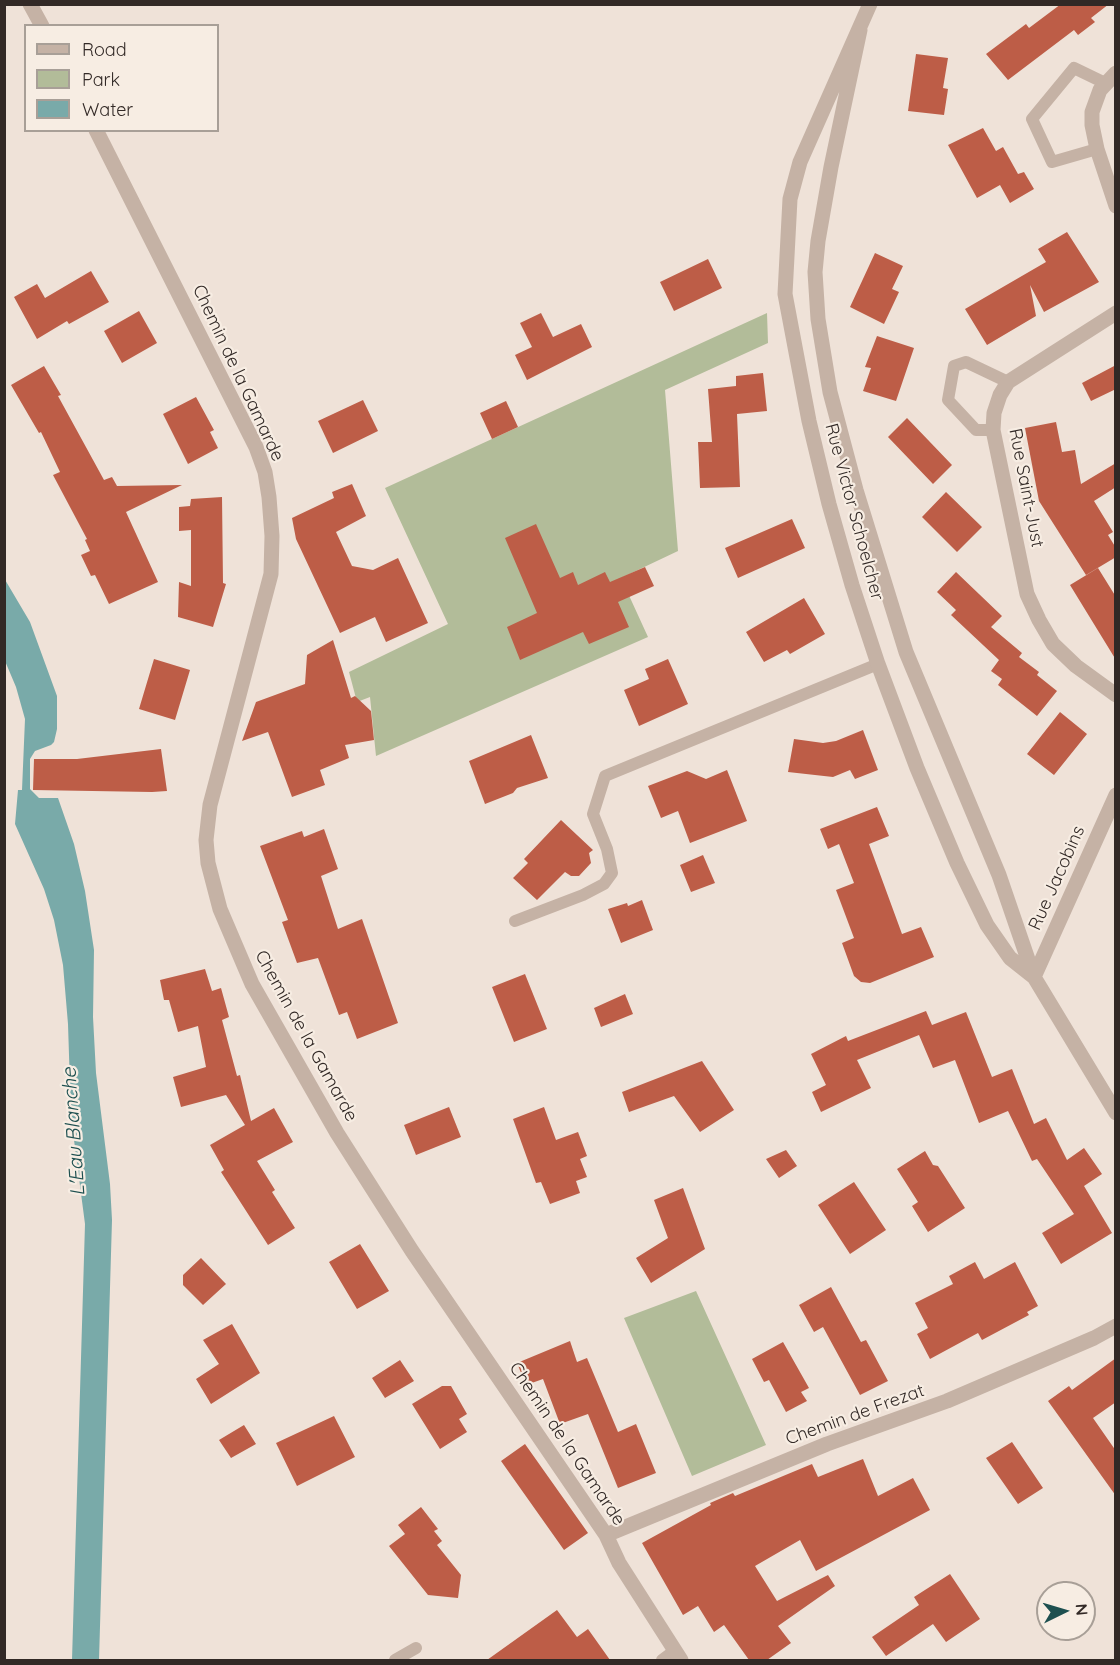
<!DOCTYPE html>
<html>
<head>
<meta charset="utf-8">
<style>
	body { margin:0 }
	#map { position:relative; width:1120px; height:1665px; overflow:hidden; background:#efe2d8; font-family:Quicksand,sans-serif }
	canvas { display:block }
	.frame { position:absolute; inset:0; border:6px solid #322926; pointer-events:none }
	.legend { position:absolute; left:24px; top:24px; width:195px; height:108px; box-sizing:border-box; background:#f7ede3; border:2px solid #a89f97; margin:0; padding:8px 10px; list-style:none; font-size:18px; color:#322926 }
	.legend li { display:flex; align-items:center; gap:12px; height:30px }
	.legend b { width:30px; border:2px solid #a89f97 }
	.north { position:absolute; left:1036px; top:1581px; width:60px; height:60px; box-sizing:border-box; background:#f7ede3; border:2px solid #a89f97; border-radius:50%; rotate:85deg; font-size:16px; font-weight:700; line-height:24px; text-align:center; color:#322926 }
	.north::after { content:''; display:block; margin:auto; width:21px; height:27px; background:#1e5050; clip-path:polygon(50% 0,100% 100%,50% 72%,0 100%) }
</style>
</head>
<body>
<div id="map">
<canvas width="1120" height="1665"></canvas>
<div class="frame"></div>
<ul class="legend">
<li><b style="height:8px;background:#c5b2a5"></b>Road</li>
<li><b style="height:16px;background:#b2bc99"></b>Park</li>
<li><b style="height:16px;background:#79aaa9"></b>Water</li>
</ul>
<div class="north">N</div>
</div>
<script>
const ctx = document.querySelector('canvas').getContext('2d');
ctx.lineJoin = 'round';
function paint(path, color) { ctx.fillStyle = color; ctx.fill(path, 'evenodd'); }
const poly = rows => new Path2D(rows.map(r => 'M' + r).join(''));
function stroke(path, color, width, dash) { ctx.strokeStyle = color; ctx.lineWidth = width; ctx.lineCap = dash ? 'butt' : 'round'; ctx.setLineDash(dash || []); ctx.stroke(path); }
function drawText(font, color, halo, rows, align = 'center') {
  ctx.font = font + ' Quicksand,sans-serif'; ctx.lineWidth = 4.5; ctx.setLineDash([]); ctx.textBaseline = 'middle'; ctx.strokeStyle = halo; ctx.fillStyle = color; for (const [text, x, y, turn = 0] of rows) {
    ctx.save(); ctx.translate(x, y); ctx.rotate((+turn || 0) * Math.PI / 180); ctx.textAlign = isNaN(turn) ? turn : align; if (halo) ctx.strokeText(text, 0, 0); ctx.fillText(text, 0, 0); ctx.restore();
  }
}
paint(poly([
	[767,313,768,343,665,390,678,551,621,578,648,637,376,756,370,697,357,702,349,672,448,624,385,488],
	[696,1291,766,1445,692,1476,624,1318]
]), '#b2bc99');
paint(poly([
	[4,578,30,622,57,696,57,729,54,742,51,745,35,751,30,759,30,789,39,798,58,798,74,844,85,891,94,950,93,1017,96,1073,110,1184,112,1220,99,1660,72,1660,85,1224,71,1117,68,1024,63,965,54,920,44,889,15,824,18,790,22,790,25,719,16,687,5,661]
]), '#79aaa9');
paint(poly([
	[1061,4,1109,4,1091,18,1095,22,1078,35,1074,30,1008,80,986,54,1026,24,1029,28],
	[916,54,948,58,943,88,948,89,944,115,908,111],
	[983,128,996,151,1003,147,1018,174,1024,172,1034,189,1010,203,1000,185,977,198,948,145],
	[1067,232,1099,282,1044,312,1030,285,1036,316,987,345,965,309,1046,262,1038,249],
	[875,253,903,266,892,289,899,292,884,324,850,307],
	[708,259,722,288,674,311,660,282],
	[91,271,109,302,69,324,67,321,37,339,14,297,37,284,45,298],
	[139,311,157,343,122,363,104,331],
	[541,313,553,337,581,324,592,347,527,380,515,355,532,347,520,323],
	[877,336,914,348,896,401,863,391,871,368,865,367],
	[1116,365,1116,389,1091,401,1082,383],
	[44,366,61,395,58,396,104,480,112,477,117,486,182,485,126,512,158,582,109,604,95,575,91,576,81,555,90,551,85,540,87,539,53,475,60,472,41,432,39,433,11,385],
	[763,373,767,411,737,414,740,487,700,488,698,442,712,442,708,389,736,386,736,376],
	[196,397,214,430,210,432,218,448,188,464,163,414],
	[363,400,378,431,333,453,318,421],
	[506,401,518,427,492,439,480,413],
	[907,418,952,465,933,484,888,437],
	[1056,422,1062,452,1075,450,1081,484,1116,463,1116,487,1094,501,1113,532,1108,535,1116,548,1116,557,1086,575,1039,501,1025,428],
	[352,484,366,516,336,532,352,566,373,570,398,558,428,623,386,642,375,617,340,633,296,539,292,518,334,498,332,492],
	[946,492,982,527,957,552,922,517],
	[222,497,223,583,226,584,213,627,178,617,179,582,191,586,191,530,179,531,179,507,190,506,191,499],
	[792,519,805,548,738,578,725,548],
	[536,524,560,578,573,572,578,585,605,572,610,582,645,567,654,586,618,602,629,627,589,644,583,632,520,660,507,627,537,613,505,538],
	[1098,568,1116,597,1116,660,1070,585],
	[956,572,1002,616,991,627,1022,653,1019,657,1039,672,1037,675,1057,691,1037,716,998,685,1002,679,991,671,999,660,951,615,956,610,937,592],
	[804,598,825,634,790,654,787,650,764,662,746,632],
	[333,640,351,698,355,696,371,711,374,740,345,745,349,758,320,770,325,785,292,797,268,732,242,741,256,702,305,684,307,655],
	[154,659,190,670,175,720,139,709],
	[668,659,688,704,639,726,624,690,649,679,645,669],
	[1060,712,1087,734,1054,775,1027,754],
	[863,730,878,770,855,779,850,770,833,777,788,772,794,739,823,743,836,741],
	[531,735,548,778,517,788,513,793,485,804,469,761],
	[161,749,167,791,152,792,33,790,34,759,77,759],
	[727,770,747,821,690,843,678,811,661,818,648,786,687,771,706,779],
	[877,807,889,836,869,844,902,934,921,927,934,957,870,983,861,982,854,976,842,943,854,938,836,890,854,883,839,844,828,849,820,829],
	[561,820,593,850,589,853,591,863,579,876,571,876,565,872,537,900,513,878,528,863,524,859],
	[324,829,338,869,321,876,338,929,362,919,398,1023,357,1039,347,1012,339,1015,318,958,297,963,282,922,288,920,260,846,302,831,304,837],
	[703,855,715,883,691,892,680,865],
	[642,900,653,930,621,943,608,909,627,903,628,906],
	[205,969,212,991,221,988,229,1017,222,1020,237,1076,240,1075,251,1121,274,1108,293,1142,257,1161,275,1190,272,1192,295,1228,268,1245,221,1172,224,1170,210,1145,245,1125,226,1095,181,1107,173,1077,206,1067,198,1026,178,1032,169,1000,164,1000,160,980],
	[525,974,547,1029,514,1042,492,987],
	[625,994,633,1014,601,1027,594,1008],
	[926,1011,932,1025,966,1012,992,1077,1012,1069,1034,1124,1046,1118,1067,1160,1084,1148,1102,1174,1084,1186,1112,1233,1061,1264,1042,1233,1074,1214,1037,1159,1032,1161,1008,1111,979,1123,955,1060,933,1068,919,1035,857,1060,871,1088,821,1112,812,1092,826,1085,811,1054,846,1036,848,1041],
	[702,1061,734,1110,700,1132,674,1096,629,1112,622,1092],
	[449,1107,461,1137,416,1155,404,1125],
	[544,1107,556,1140,578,1132,587,1156,580,1159,587,1177,576,1181,580,1193,550,1204,541,1182,536,1183,513,1119],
	[786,1150,797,1166,779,1178,766,1159],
	[925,1151,933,1165,938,1166,965,1208,928,1232,912,1206,918,1202,897,1169],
	[854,1182,886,1230,850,1254,818,1205],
	[683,1188,705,1249,651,1283,636,1258,668,1238,654,1200],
	[360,1244,389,1291,357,1309,329,1262],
	[201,1258,226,1284,203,1305,183,1285,183,1275],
	[975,1262,984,1279,1015,1262,1038,1306,1027,1312,1029,1315,982,1340,978,1333,930,1359,917,1334,928,1328,915,1303,953,1284,949,1276],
	[831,1287,861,1342,866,1340,888,1381,860,1395,823,1327,814,1332,799,1305],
	[232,1324,260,1373,211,1404,196,1379,219,1364,203,1340],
	[570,1341,577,1362,587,1358,618,1432,636,1424,656,1473,618,1488,588,1414,560,1424,543,1379,526,1385,517,1363],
	[783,1342,809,1388,801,1392,807,1401,786,1412,769,1380,764,1382,752,1359],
	[1116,1358,1116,1402,1093,1418,1116,1451,1116,1496,1048,1401,1069,1386,1072,1390],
	[400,1360,414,1381,385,1398,372,1378],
	[442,1386,451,1386,467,1414,459,1419,467,1432,440,1449,412,1404],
	[334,1416,355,1457,297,1486,276,1443],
	[244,1425,256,1444,231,1458,219,1440],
	[1012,1442,1043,1488,1018,1504,986,1458],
	[525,1444,588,1533,564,1550,501,1461],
	[863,1459,878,1496,913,1478,930,1510,816,1571,800,1540,755,1566,777,1601,828,1575,835,1586,778,1626,791,1643,767,1660,749,1660,724,1625,714,1632,698,1606,683,1615,642,1543,711,1505,710,1503,733,1493,735,1496,812,1464,818,1477],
	[421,1507,438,1529,434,1531,442,1541,437,1545,461,1575,458,1598,428,1595,389,1546,405,1534,398,1525],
	[950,1574,980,1619,946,1642,933,1624,886,1656,872,1637,919,1605,914,1597],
	[557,1610,577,1637,588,1629,610,1660,487,1660]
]), '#bd5d47');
stroke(poly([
	[1097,149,1052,162,1032,119,1074,68,1105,83],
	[993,430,976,430,948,400,954,366,966,362,1008,382],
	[515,921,583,895,604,884,612,873,607,849,593,814,605,776,878,664],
	[395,1660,416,1648],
	[662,1660,674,1651]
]), '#c5b2a5', 12);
stroke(poly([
	[30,4,42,26],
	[870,4,800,162,790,199,785,294,809,421,829,504,852,585,878,664,917,768,957,863,987,925,1010,958,1034,977],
	[860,30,831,167,818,241,815,272,818,319,830,392,856,490,906,652,999,875,1034,977,1116,1113],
	[1116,73,1100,90,1092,112,1092,125,1097,149,1116,206],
	[96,130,256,447,265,472,269,497,272,536,271,574,210,805,206,840,208,863,220,909,252,984,337,1133,412,1251,606,1535,619,1563,681,1660],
	[1116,313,1008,382,1000,395,994,413,993,430,1027,594,1039,620,1053,644,1076,666,1116,695],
	[1034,977,1116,795],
	[606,1535,827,1444,947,1401,1094,1338,1116,1326]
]), '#c5b2a5', 15);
drawText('18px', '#322926', '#f7ede3', [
	["Chemin de la Gamarde",238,373,65],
	["Rue Saint-Just",1026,488,79],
	["Rue Victor Schoelcher",854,512,75],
	["Rue Jacobins",1057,878,-66],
	["Chemin de la Gamarde",306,1036,61],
	["Chemin de Frezat",855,1415,-20],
	["Chemin de la Gamarde",567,1444,56]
]);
drawText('italic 20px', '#1e5050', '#f7ede3', [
	["L'Eau Blanche",74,1132,-94]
]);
</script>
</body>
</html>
